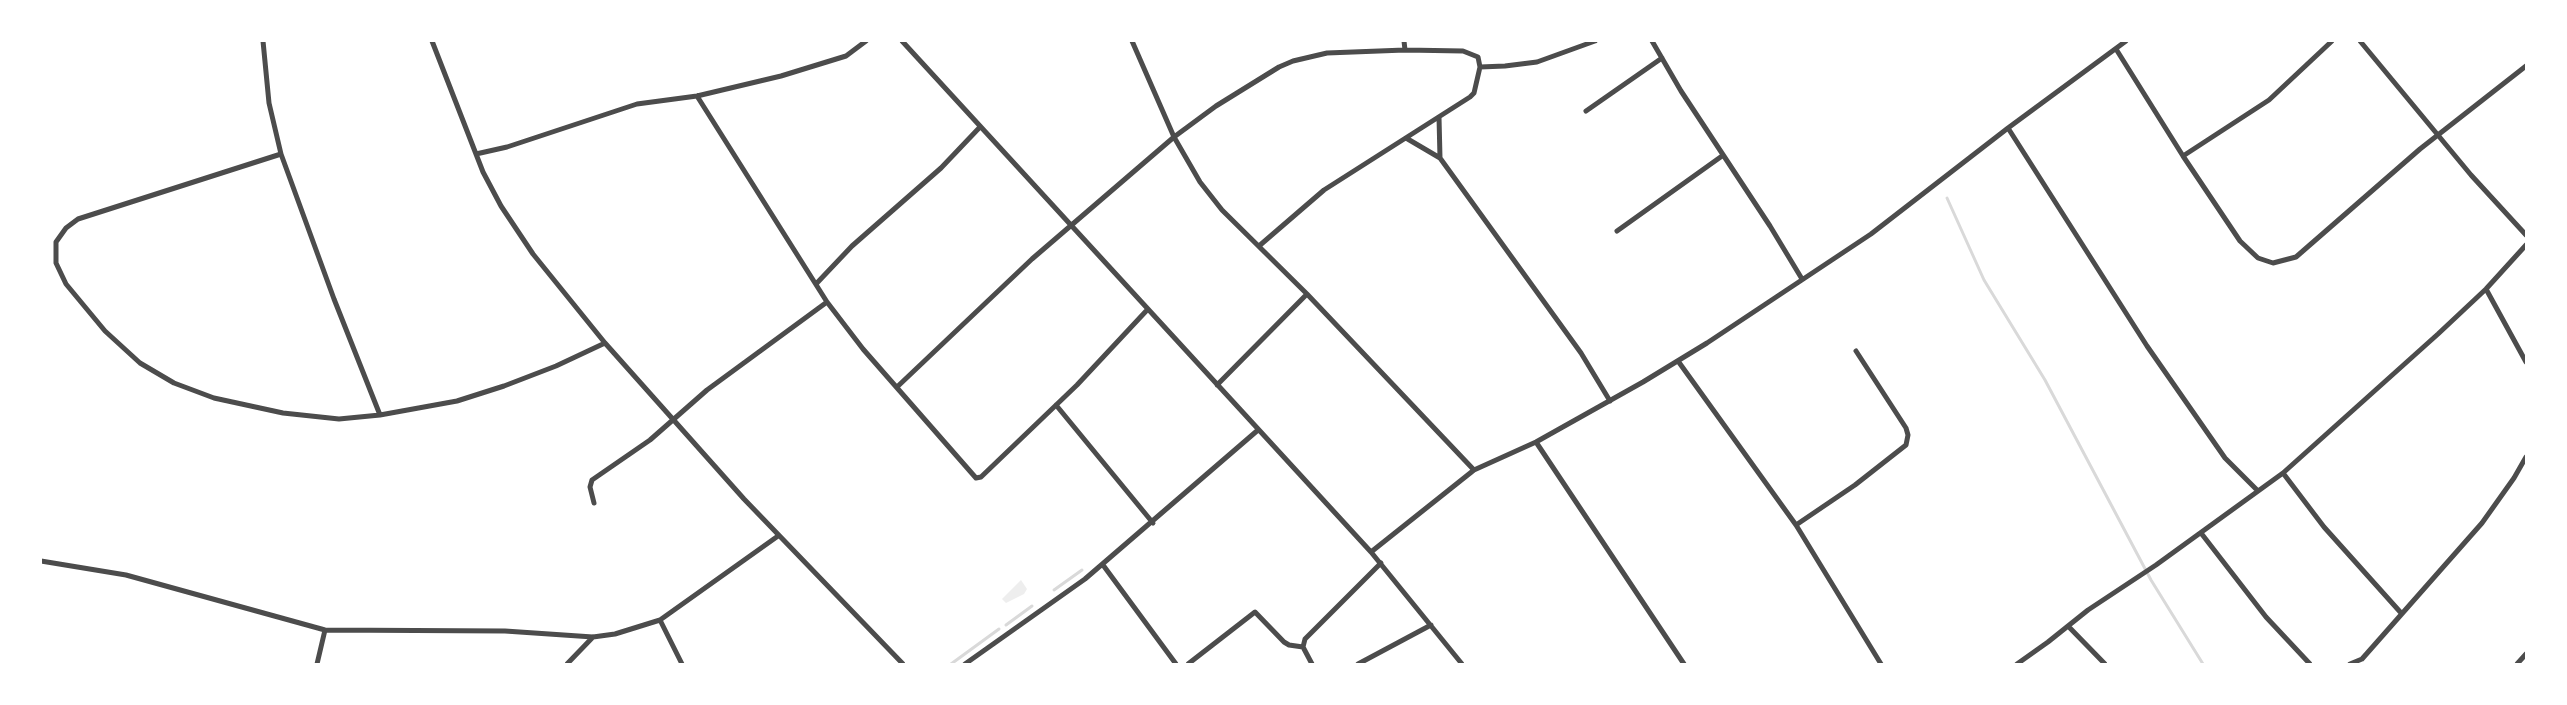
<!DOCTYPE html>
<html>
<head>
<meta charset="utf-8">
<style>
	body { margin:0 }
	#map { position:relative; width:2567px; height:705px; overflow:hidden; background:#fff; font-family:"PT Sans",sans-serif }
	canvas { display:block }
	.frame { position:absolute; inset:0; border:42px solid #fff; pointer-events:none }
</style>
</head>
<body>
<div id="map">
<canvas width="2567" height="705"></canvas>
<div class="frame"></div>
</div>
<script>
const ctx = document.querySelector('canvas').getContext('2d');
ctx.lineJoin = 'round';
function paint(path, color) { ctx.fillStyle = color; ctx.fill(path, 'evenodd'); }
const poly = rows => new Path2D(rows.map(r => 'M' + r).join(''));
function stroke(path, color, width, dash) { ctx.strokeStyle = color; ctx.lineWidth = width; ctx.lineCap = dash ? 'butt' : 'round'; ctx.setLineDash(dash || []); ctx.stroke(path); }
paint(poly([
	[1021,580,1027,589,1024,594,1006,603,1002,599]
]), '#eee');
stroke(poly([
	[1947,198,1984,280,2045,380,2151,580,2203,664],
	[1054,590,1082,570],
	[1006,625,1032,606],
	[951,664,999,629]
]), '#d9d9d9', 3);
stroke(poly([
	[263,41,269,103,281,154,334,299,380,415],
	[432,41,483,172,501,206,533,254,605,343,744,499,903,664],
	[902,41,1371,552,1462,664],
	[1132,41,1174,137,1200,182,1222,210,1307,294,1474,470],
	[1404,41,1405,50],
	[1652,41,1681,91,1770,226,1802,279],
	[2360,41,2471,175,2526,235],
	[2116,49,2183,156,2240,241,2258,258,2273,263,2296,257,2420,149,2526,66],
	[697,96,827,302,863,349,976,478,981,477,1077,385,1148,309],
	[1586,111,1662,58],
	[1439,117,1440,158],
	[2008,128,2147,346,2225,458,2258,491],
	[1406,138,1440,158,1581,353,1610,401],
	[281,154,78,219,66,228,56,242,56,263,66,284,105,331,140,363,174,383,214,398,283,413,339,419,380,415,457,401,504,386,556,366,605,343],
	[476,154,507,147,637,104,697,96,781,76,846,56,866,41],
	[2183,156,2269,100,2332,41],
	[1617,231,1722,156],
	[1259,246,1324,190,1470,97,1474,93,1480,67],
	[816,284,852,246,941,168,980,127],
	[2486,289,2526,362],
	[1678,361,1796,525,1881,664],
	[1217,385,1307,294],
	[897,387,1032,259,1174,137,1216,106,1279,67,1293,61,1327,53,1405,50,1463,51,1478,57,1480,67,1505,66,1537,62,1595,41],
	[1056,405,1153,523],
	[1536,442,1684,664],
	[2283,473,2324,527,2402,614],
	[594,503,590,487,592,480,650,440,707,390,827,302],
	[1796,525,1855,485,1906,445,1908,435,1906,428,1856,351],
	[2201,533,2266,617,2310,664],
	[1371,552,1474,470,1536,442,1643,382,1707,343,1871,234,2008,128,2126,41],
	[41,561,126,575,325,630,505,631,593,637,615,634,660,620,778,536],
	[1103,565,1176,664],
	[660,620,682,664],
	[2068,626,2105,664],
	[317,664,325,630],
	[567,664,593,637],
	[965,664,1085,579,1258,430],
	[1188,664,1255,612,1284,642,1289,645,1303,647],
	[1312,664,1303,647,1305,639,1381,563],
	[1358,664,1431,625],
	[2017,664,2048,642,2088,610,2156,565,2283,473,2438,334,2486,289,2526,245],
	[2350,664,2362,659,2482,523,2514,478,2526,457],
	[2517,664,2526,654]
]), '#4c4c4c', 5);
</script>
</body>
</html>
